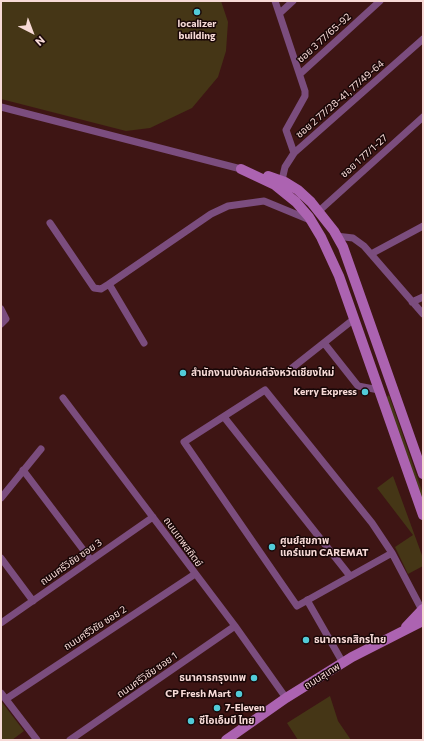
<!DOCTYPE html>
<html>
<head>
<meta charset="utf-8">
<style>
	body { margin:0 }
	#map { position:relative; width:424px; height:741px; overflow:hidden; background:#3e1514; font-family:Commissioner,sans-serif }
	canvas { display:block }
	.frame { position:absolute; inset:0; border:2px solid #f7dad7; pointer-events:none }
	.north { position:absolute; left:12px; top:12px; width:40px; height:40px; -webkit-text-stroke:3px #190707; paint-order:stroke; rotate:138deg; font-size:11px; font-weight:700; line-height:16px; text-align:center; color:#f7dad7 }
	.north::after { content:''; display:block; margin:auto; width:14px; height:18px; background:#f7dad7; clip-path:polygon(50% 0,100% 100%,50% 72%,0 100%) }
</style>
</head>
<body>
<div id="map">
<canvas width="424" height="741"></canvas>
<div class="frame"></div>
<div class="north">N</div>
</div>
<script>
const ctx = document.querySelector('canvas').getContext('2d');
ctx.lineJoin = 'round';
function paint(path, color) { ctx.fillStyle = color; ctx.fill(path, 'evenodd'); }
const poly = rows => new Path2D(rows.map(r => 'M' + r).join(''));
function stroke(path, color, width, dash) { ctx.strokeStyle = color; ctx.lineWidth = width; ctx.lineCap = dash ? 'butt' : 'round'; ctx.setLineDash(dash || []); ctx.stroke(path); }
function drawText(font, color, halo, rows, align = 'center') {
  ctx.font = font + ' Commissioner,"Noto Sans Thai",sans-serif'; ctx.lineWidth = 3; ctx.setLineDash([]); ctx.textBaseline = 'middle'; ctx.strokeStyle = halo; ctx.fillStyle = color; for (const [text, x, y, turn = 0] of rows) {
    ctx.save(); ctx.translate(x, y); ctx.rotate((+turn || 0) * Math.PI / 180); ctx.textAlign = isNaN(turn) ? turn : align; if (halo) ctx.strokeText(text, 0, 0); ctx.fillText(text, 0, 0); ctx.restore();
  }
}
paint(poly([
	[1,1,221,1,228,22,226,51,218,77,192,108,150,128,126,131,1,99],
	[389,395,423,494,423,504,386,398],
	[393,476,423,558,423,566,408,574,395,547,413,535,377,488],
	[330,696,338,721,351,740,298,740,287,723],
	[1,701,24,731,12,740,1,740]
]), '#453616');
stroke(poly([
	[275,1,305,91,305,96,286,130,294,153],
	[280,13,293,1],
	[300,74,380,1],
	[1,107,241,169],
	[282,180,285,167,294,153,423,39],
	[319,211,423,117],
	[50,223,94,288,101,289,109,284],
	[336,236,353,238,364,246,423,314],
	[371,254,423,226],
	[412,302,423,297],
	[1,309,6,319,1,324],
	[144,343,109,284,211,214,228,206,264,201,310,220],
	[324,343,358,386,379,390],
	[292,368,354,319],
	[63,398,235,626,286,698],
	[224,417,350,576],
	[23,470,91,560],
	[1,498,41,449],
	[392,553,297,606,184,442,265,390,372,523,392,553,422,610],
	[1,558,33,601],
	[307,600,343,663],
	[1,623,153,517],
	[1,693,37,740],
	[6,699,195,574],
	[70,740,235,626]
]), '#7b4d7e', 7);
stroke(poly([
	[241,169,275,185,296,202,309,217,321,237,339,276,423,515],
	[268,176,285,182,298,190,311,202,334,231,343,247,423,474],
	[406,627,423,609],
	[226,740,286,698,352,657,423,621]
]), '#ac63b1', 10);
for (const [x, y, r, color] of [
	[197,12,4,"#52cbd8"],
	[183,373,4,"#52cbd8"],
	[365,392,4,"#52cbd8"],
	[272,547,4,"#52cbd8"],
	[306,640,4,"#52cbd8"],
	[254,678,4,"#52cbd8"],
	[239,694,4,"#52cbd8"],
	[217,708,4,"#52cbd8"],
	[191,721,4,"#52cbd8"]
]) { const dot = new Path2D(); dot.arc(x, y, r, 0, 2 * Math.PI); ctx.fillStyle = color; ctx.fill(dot); stroke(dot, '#190707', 1.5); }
drawText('bold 10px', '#f7dad7', '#190707', [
	["localizer",197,24,"center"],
	["building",197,36,"center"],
	["สำนักงานบังคับคดีจังหวัดเชียงใหม่",191,373],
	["Kerry Express",357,392,"right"],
	["ศูนย์สุขภาพ",280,541],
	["แคร์แมท CAREMAT",280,553],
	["ธนาคารกสิกรไทย",314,640],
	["ธนาคารกรุงเทพ",246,678,"right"],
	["CP Fresh Mart",231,694,"right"],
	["7-Eleven",225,708],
	["ซีไอเอ็มบี ไทย",199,721]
], 'left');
drawText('10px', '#f7dad7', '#190707', [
	["ซอย 3 77/65-92",324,38,-42],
	["ซอย 2 77/28-41, 77/49-64",340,99,-41],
	["ซอย 1 77/1-27",364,156,-42],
	["ถนนเทพสถิตย์",183,542,54],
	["ถนนศรีวิชัย ซอย 3",71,562,-35],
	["ถนนศรีวิชัย ซอย 2",95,628,-33],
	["ถนนศรีวิชัย ซอย 1",147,675,-35],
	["ถนนสุเทพ",322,676,-32]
]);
</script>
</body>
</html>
